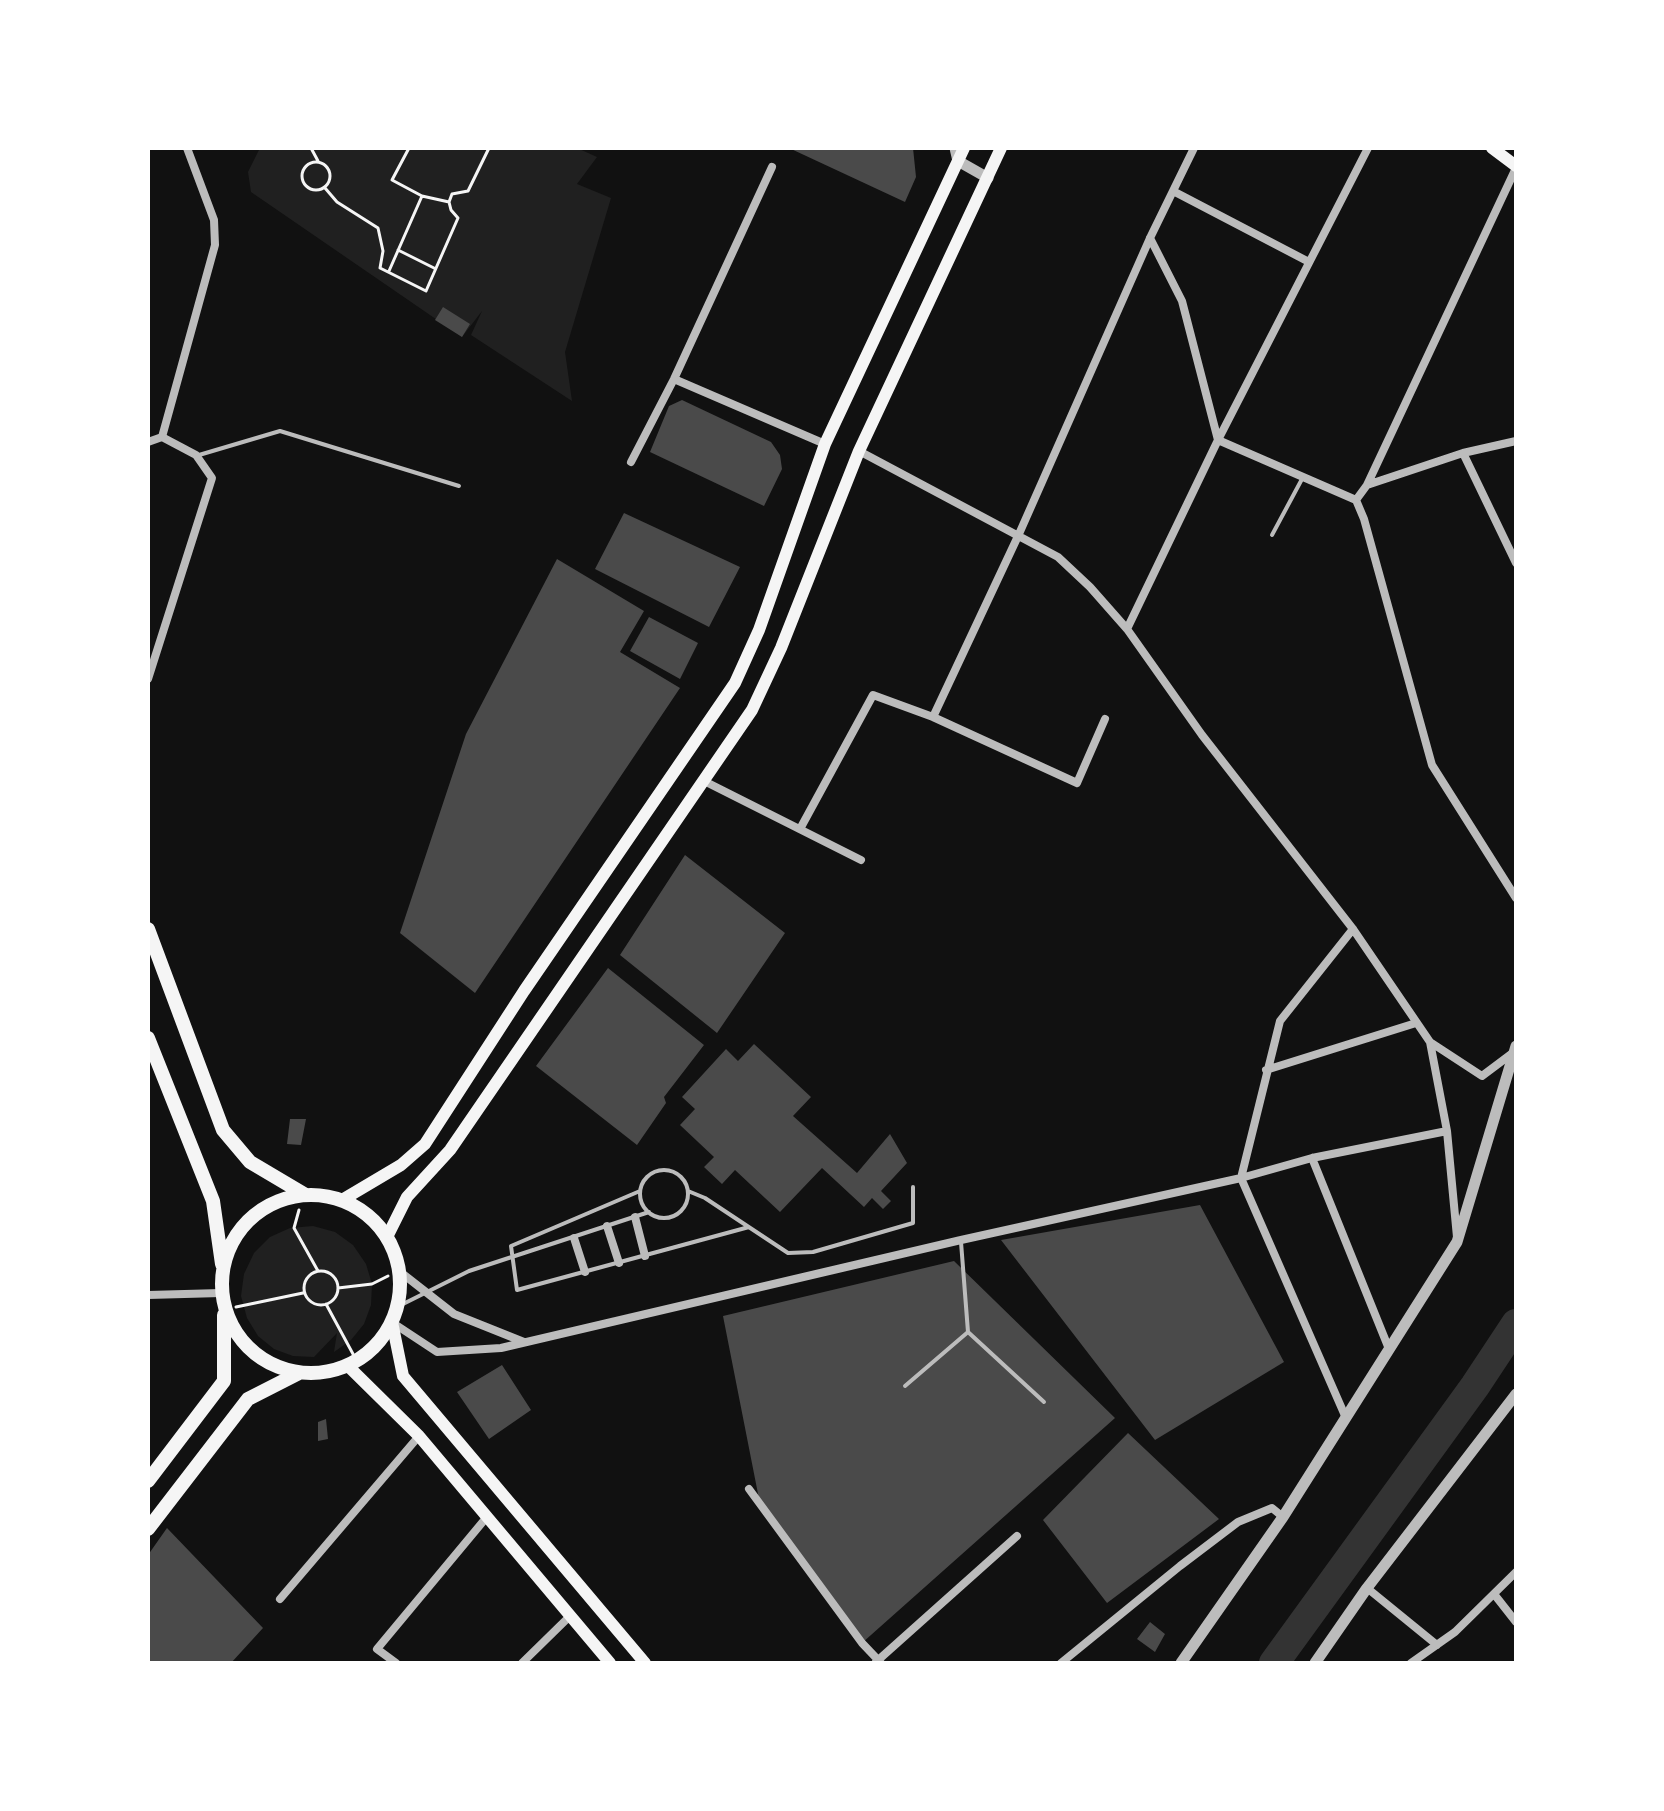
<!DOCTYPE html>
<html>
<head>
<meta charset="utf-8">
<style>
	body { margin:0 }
	#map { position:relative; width:1664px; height:1811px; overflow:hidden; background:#111; font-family:Lora,serif }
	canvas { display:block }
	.frame { position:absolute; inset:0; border:150px solid #fff; pointer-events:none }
</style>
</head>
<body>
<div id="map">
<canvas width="1664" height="1811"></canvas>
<div class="frame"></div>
</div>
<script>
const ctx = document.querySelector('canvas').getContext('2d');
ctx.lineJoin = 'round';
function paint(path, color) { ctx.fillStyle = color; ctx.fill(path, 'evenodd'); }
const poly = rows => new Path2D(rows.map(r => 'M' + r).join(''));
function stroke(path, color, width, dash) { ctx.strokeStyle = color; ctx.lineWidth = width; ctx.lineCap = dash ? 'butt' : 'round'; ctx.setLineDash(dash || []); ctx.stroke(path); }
paint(poly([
	[260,148,577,148,597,157,577,184,611,198,565,352,572,401,471,335,482,311,462,337,251,192,248,172],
	[313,1226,335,1232,353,1245,366,1264,372,1284,371,1305,364,1324,351,1340,334,1352,337,1333,314,1357,293,1356,274,1349,258,1336,247,1318,241,1296,244,1274,254,1253,270,1237,290,1228]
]), '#202020');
stroke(poly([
	[1274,1663,1475,1386,1516,1324]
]), '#333', 30);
paint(poly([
	[789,148,913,148,916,177,905,202],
	[443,307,470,324,462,337,435,320],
	[682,400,771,442,780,455,782,469,764,506,650,452,669,406],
	[624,513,740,567,709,627,595,569],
	[557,559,644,611,620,652,680,688,475,993,400,933,466,734],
	[649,617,698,643,680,679,630,651],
	[685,855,785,933,717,1033,620,955],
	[608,968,704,1045,664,1097,666,1103,637,1145,536,1066],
	[754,1044,811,1097,793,1116,857,1173,890,1134,907,1163,881,1191,891,1201,883,1209,872,1198,864,1207,822,1168,780,1212,735,1170,722,1184,704,1167,714,1157,680,1125,695,1109,682,1097,726,1049,738,1061],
	[290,1119,306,1119,301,1145,287,1144],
	[1200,1205,1284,1362,1155,1440,1001,1240],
	[954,1261,1115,1418,862,1643,760,1504,723,1316],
	[502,1365,531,1410,489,1439,457,1392],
	[326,1419,328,1439,318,1441,318,1422],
	[1128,1433,1219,1519,1107,1603,1043,1520],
	[167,1528,263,1628,231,1663,148,1663,148,1555],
	[1150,1622,1165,1634,1155,1652,1137,1639]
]), '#4a4a4a');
stroke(poly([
	[311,148,318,161],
	'302 176a14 14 0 1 1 28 0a14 14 0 1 1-28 0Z',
	[325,188,337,202,378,228,383,251,380,268,426,291,458,218,451,210,449,202,452,194,468,191,489,148],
	[422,196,449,202],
	[398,250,434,268],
	[389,271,422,196,392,180,409,148],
	[299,1210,294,1228,318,1271],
	'304 1288a17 17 0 1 1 34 0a17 17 0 1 1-34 0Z',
	[338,1288,372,1284,388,1276],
	[326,1304,353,1354],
	[236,1307,303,1293]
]), '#f5f5f5', 3);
stroke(poly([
	[199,455,280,431,459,486],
	[1272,535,1302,479],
	'640 1194a24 24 0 1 1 48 0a24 24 0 1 1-48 0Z',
	[640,1191,511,1246,517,1290,749,1227],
	[688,1191,705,1198,788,1253,813,1252,913,1223,913,1187],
	[397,1307,469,1271,649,1212],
	[968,1332,1044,1402],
	[905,1386,968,1332,961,1242]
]), '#bcbcbc', 4);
stroke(poly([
	[1173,191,1309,262],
	[1150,238,1182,301,1218,440,1356,500],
	[674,379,825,444],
	[148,442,162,437,215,245,214,220,187,148],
	[859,451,1058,557,1090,587,1127,629,1202,735,1353,929,1430,1042],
	[1463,453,1516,563],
	[631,462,674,379,772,167],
	[1367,485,1516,168],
	[1356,500,1364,519,1432,765,1516,898],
	[1356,500,1367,485,1463,453,1516,441],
	[1127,629,1218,440,1368,148],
	[148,679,212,478,196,455,162,437],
	[933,717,1019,534,1150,238,1194,148],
	[704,781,861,860],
	[800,829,873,695,933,717,1077,783,1105,719],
	[1266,1070,1416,1023],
	[1312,1158,1389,1349],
	[635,1217,645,1256],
	[607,1226,619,1263],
	[1457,1237,1447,1131,1430,1042,1482,1076,1514,1052],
	[574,1238,585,1272],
	[399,1271,454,1314,524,1342],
	[148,1295,221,1293],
	[393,1323,437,1352,501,1348,961,1240,1241,1178,1312,1158,1447,1131],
	[1346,1418,1241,1178,1280,1021,1353,929],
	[749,1489,862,1643,881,1663],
	[1367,1588,1437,1645],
	[1494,1594,1516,1622],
	[280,1599,419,1436],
	[876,1662,1017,1536],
	[396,1663,377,1649,486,1518],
	[522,1663,570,1616],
	[1061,1663,1180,1566,1238,1522,1272,1508,1283,1517],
	[1411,1663,1455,1632,1516,1572]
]), '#bcbcbc', 8);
stroke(poly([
	[955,148,958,161,988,178],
	[1181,1663,1283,1517,1457,1242,1516,1046],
	[1315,1663,1367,1588,1516,1394]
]), '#bcbcbc', 11);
stroke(poly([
	[1492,148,1516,166],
	[342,1200,401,1165,425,1144,524,991,735,683,759,630,825,444,964,148],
	[387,1237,407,1197,450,1150,752,710,781,648,859,451,1001,148],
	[392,1322,403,1376,645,1663],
	[348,1366,419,1436,610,1663]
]), '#f5f5f5', 12);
stroke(poly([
	[148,929,223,1130,250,1162,304,1194],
	[148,1038,213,1201,222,1264],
	'222 1284a89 89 0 1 1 178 0a89 89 0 1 1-178 0Z',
	[148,1481,224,1381,224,1315],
	[148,1529,248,1399,299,1373]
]), '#f5f5f5', 14);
</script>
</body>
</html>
